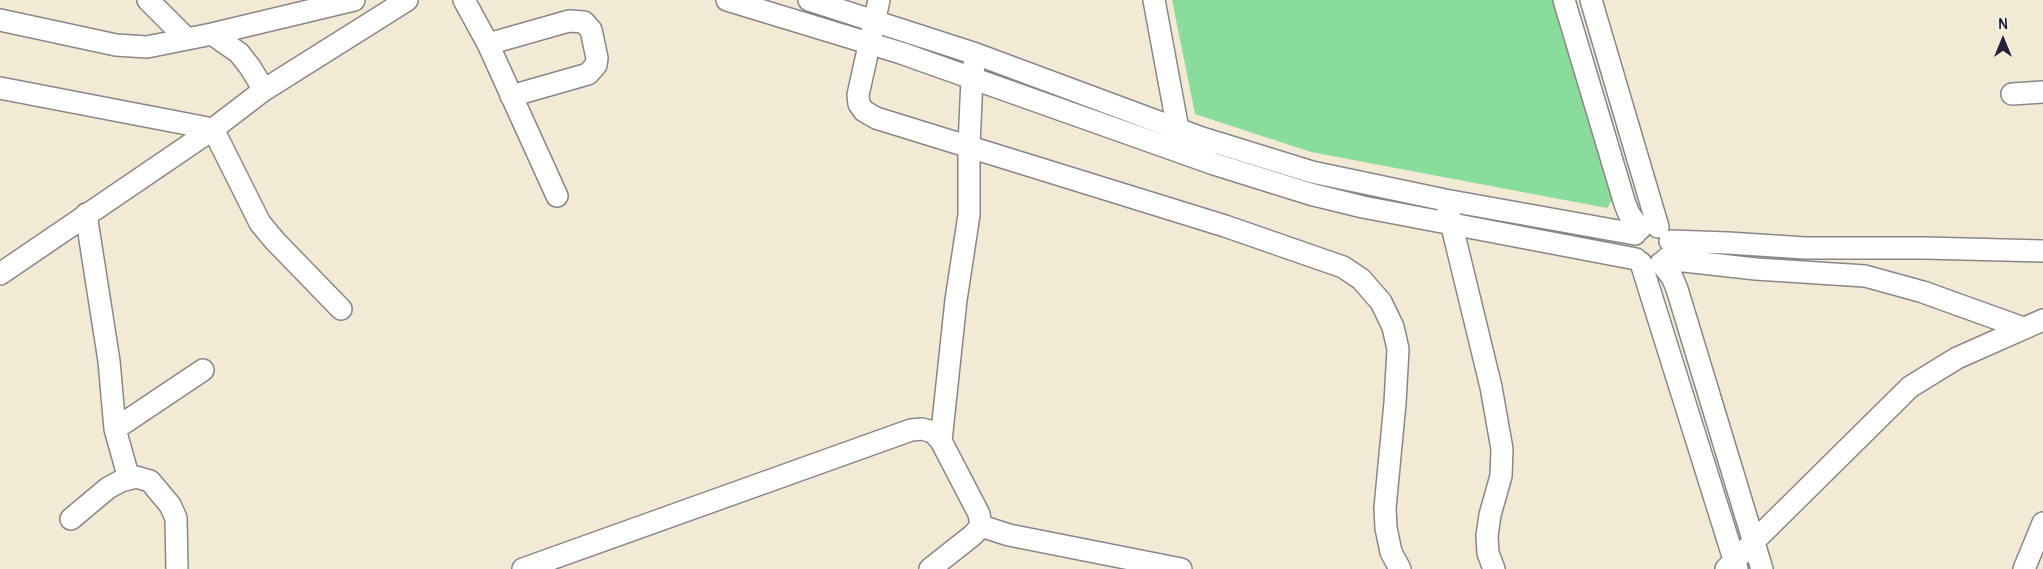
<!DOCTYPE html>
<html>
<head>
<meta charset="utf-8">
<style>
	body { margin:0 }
	#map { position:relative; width:2043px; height:569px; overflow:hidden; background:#f3ead5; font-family:Pangolin,sans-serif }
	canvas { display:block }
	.north { position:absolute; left:1978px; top:15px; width:50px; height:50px; -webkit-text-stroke:4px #f7f3e8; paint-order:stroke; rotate:0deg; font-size:14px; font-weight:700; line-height:20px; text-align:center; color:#22223b }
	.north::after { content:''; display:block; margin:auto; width:18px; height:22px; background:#22223b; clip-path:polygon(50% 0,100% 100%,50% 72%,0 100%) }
</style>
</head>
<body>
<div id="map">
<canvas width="2043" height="569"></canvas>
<div class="north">N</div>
</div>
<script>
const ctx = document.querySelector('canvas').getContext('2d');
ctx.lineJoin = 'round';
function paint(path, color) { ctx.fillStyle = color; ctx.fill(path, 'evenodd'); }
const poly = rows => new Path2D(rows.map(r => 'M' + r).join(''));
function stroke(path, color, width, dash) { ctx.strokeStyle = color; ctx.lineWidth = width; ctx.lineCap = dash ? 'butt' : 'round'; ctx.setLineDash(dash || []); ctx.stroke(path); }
paint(poly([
	[1172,0,1557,0,1616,194,1607,208,1311,152,1195,114]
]), '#8adc9c');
const minor = poly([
	[148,0,186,38],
	[464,0,488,44,557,196],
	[727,0,901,53,1214,164,1310,194,1363,207,1636,259],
	[809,0,976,54,1202,138,1312,172,1445,200,1635,234],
	[879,0,858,95,859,104,864,111,876,118,1225,226,1343,267,1361,279,1381,302,1393,327,1398,349,1395,403,1385,508,1386,528,1391,552,1400,569],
	[1154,0,1180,140],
	[1564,0,1625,204,1629,214,1640,229],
	[1591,0,1658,227],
	[0,20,116,45,147,47,212,34,354,0],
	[212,34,239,53,250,67,264,90],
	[488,44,569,21,584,22,591,30,597,58,596,65,588,74,511,96],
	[0,88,213,129,260,223,275,241,341,309],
	[2012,94,2043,92],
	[1448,210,1491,387,1502,449,1501,476,1490,515,1487,536,1488,553,1494,569],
	[86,214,109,361,115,429,129,479],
	[1670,241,1728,243,1805,248,1925,248,2043,251],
	[1666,259,1756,269,1865,276,1923,292,2023,328],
	[1641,263,1737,569],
	[1661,263,1672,277,1677,289,1762,569],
	[0,274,213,129,264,90,407,0],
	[115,429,203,370],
	[941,441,956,300,969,215,969,146,972,79,974,65],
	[71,519,108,488,121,481,136,477,150,481,170,505,176,518,177,569],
	[981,526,1009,535,1181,569],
	[523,569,911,430,922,429,933,432,941,441,979,514,981,526,973,535,930,569],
	[1726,569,1910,387,1957,358,2043,320],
	[2024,569,2043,523]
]);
stroke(minor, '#8a8688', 24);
stroke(minor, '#fff', 21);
</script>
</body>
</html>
